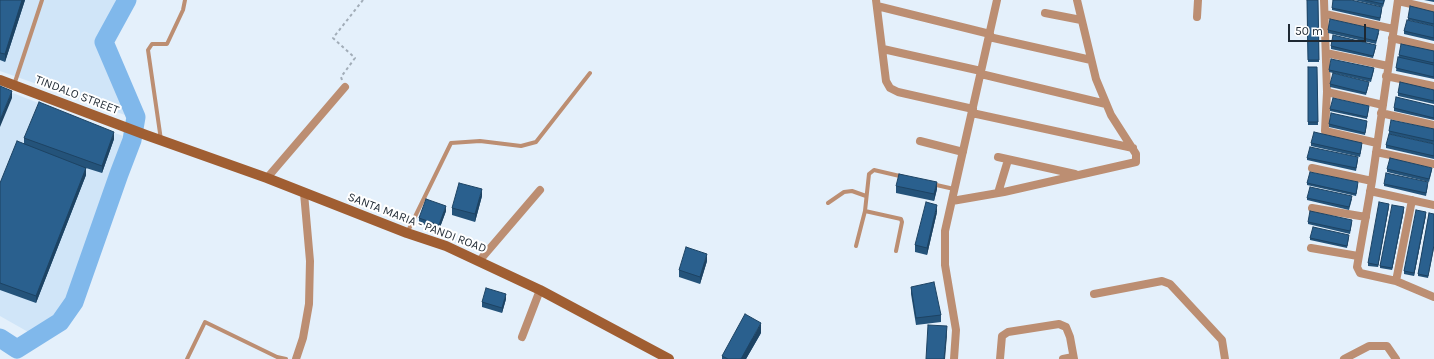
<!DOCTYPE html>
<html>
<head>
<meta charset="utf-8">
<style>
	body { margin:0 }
	#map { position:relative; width:1434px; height:359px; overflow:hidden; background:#e4f0fb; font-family:Karla,sans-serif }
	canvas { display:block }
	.scale { position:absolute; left:1288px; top:24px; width:78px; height:18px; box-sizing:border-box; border:2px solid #1e2832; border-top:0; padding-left:5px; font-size:12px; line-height:14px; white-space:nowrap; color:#1e2832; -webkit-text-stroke:3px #fff; paint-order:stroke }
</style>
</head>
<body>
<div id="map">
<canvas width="1434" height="359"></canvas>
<div class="scale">50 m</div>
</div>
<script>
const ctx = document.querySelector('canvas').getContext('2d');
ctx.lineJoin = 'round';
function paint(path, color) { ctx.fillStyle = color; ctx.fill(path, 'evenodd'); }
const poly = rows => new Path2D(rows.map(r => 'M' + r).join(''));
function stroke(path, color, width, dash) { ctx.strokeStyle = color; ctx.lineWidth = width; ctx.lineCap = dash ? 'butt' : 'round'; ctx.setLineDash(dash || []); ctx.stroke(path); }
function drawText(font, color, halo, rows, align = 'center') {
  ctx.font = font + ' Karla,sans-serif'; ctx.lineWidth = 4; ctx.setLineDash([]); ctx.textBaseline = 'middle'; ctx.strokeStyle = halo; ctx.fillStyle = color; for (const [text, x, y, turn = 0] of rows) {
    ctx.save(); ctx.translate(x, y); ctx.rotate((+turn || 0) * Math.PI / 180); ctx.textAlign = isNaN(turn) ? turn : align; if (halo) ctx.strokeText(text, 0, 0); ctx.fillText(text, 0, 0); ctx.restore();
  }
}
paint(poly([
	[0,0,119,0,98,39,125,115,0,71],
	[0,88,123,136,69,304,30,333,0,316]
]), '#d0e5f8');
stroke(poly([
	[0,338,17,349,60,322,74,302,119,174,132,140,136,117,104,42,127,0]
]), '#80b8eb', 19);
stroke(poly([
	[342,80,341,77,355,58,333,38,363,0]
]), '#a2adb8', 2, [3, 3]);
stroke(poly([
	[14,85,42,0],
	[161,140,148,50,152,44,167,44,183,10,185,0],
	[932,184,954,189],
	[828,203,844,192,852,191,866,196],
	[865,211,901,219,902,222,896,251],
	[407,233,451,143,480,141,521,146,536,142,590,73],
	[856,246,865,211,869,174,874,170,904,177],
	[187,359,205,322,277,357,286,359]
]), '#bc8e72', 4);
stroke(poly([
	[876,0,886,81,890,88,898,92,973,109],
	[1324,0,1327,92,1325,131,1377,143],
	[1398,0,1372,181,1357,267,1360,273,1396,281,1434,297],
	[1398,1,1434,9],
	[877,6,990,34],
	[1045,13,1081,20],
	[1325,14,1393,29],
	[1197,17,1198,0],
	[989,37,1091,60],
	[1392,38,1434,48],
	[883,49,981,71],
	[1326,53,1388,66],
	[981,74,1106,104],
	[1386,76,1434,86],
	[1327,92,1383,105],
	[972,113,1133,148],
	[1381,113,1434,125],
	[920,141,963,152],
	[1376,152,1434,164],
	[998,157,1075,174],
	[1312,168,1372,181],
	[267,178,345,87],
	[1370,191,1434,205],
	[998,193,1008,160],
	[952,201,1004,192,1136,162,1136,154,1111,115,1096,79,1077,0],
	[1312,208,1366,217],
	[1311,248,1358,256],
	[480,260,540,190],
	[1396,281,1412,200],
	[1094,294,1162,281,1170,284,1222,340,1225,359],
	[522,337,540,290],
	[296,359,303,338,309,304,310,261,304,193],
	[954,359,956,330,945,265,945,231,997,0],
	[1000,359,1002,336,1008,332,1059,324,1066,327,1070,337,1074,359],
	[1063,359,1073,357],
	[1344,359,1369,346,1387,346,1396,359]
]), '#bc8e72', 8);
stroke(poly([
	[0,80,146,135,267,178,407,233,446,246,540,290,669,359]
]), '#a05e32', 10);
paint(poly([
	[0,0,25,0,5,62,0,60],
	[1307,0,1318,0,1319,62,1308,62],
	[1354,0,1385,0,1383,7],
	[1424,0,1434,0,1434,2],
	[1332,8,1382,10,1380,21,1332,10],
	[1434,12,1434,26,1408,20,1408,18],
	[1434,26,1434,41,1404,34,1404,31],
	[1328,30,1379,33,1376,44,1328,33],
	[1331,46,1376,47,1373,58,1331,49],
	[1434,51,1434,79,1396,71,1399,55],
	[1308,67,1317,67,1318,125,1308,125],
	[1329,70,1374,70,1371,82,1329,72],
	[1330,84,1369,84,1366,95,1330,87],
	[1434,90,1434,104,1398,96,1398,93],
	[1434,106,1434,120,1394,111,1394,108],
	[1369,108,1367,119,1330,111,1330,109],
	[1329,124,1367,124,1365,135,1329,127],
	[1434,129,1434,144,1389,134,1389,131],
	[24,138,114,139,102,173,86,168,86,175,36,303,0,290,0,183,24,144],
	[1311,143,1362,145,1360,157,1311,146],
	[1434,144,1434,159,1386,148,1386,145],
	[1307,158,1358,160,1356,171,1307,160],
	[1387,169,1432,170,1429,182,1387,172],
	[1307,183,1358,185,1356,196,1307,185],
	[1384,184,1428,185,1426,196,1384,186],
	[896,186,937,189,934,201,896,193],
	[482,196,475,222,452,215,452,208],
	[1307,198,1352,199,1349,210,1307,200],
	[1389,206,1378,267,1368,266,1368,263],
	[1404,210,1392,270,1380,268,1380,266],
	[446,211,439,230,419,223,419,218],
	[937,212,927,255,915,252,915,245],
	[1429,213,1428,278,1418,276,1418,274],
	[1426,215,1414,276,1404,274,1404,271],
	[1308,222,1352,222,1350,234,1308,224],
	[1349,237,1347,248,1310,240,1310,238],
	[707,261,700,284,679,277,679,270],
	[911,287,941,315,941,322,916,325,911,294],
	[506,299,502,313,482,307,482,302],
	[761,333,746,359,722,359,722,356]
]), '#24537a');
paint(poly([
	[22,0,25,0,5,62,5,54],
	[12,91,12,98,0,127,0,120],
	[114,132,114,139,102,173,102,166],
	[86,168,86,175,36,303,36,296],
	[937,182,937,189,934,201,934,194],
	[482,189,482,196,475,222,475,214],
	[1389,204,1389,206,1378,267,1378,265],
	[937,205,937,212,927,255,927,248],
	[446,206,446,211,439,230,439,225],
	[1404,207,1404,210,1392,270,1392,268],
	[1426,212,1426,215,1414,276,1414,273],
	[1434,245,1434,248,1428,278,1428,276],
	[707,254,707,261,700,284,700,277],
	[506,294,506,299,502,313,502,308],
	[761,323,761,333,746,359,741,359],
	[947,326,947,335,945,359,944,359]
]), '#1d4363');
const building = poly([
	[0,0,22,0,5,54,0,53,0,0],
	[1307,0,1318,0,1319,60,1308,60,1307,0],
	[1333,0,1351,0,1382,7,1380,18,1332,8,1333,0],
	[1365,0,1384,0,1383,4,1365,0],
	[1410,6,1434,12,1434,24,1408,18,1410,6],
	[1330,19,1379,30,1376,41,1328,30,1330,19],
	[1407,20,1434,26,1434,38,1404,31,1407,20],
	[1333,35,1376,45,1373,56,1331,46,1333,35],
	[1401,44,1434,51,1434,63,1399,55,1401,44],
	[1398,57,1434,65,1434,77,1396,68,1398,57],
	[1331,59,1374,68,1371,79,1329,70,1331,59],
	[1308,67,1317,67,1318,122,1308,122,1308,67],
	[1333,73,1369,82,1366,93,1330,84,1333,73],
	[1400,82,1434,90,1434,101,1398,93,1400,82],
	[0,86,12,91,0,120,0,86],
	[1396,97,1434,106,1434,118,1394,108,1396,97],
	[1333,98,1369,106,1367,117,1330,109,1333,98],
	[39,102,114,132,102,166,24,138,39,102],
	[1331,113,1367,121,1365,133,1329,124,1331,113],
	[1391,120,1434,129,1434,141,1389,131,1391,120],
	[1314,132,1362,143,1360,154,1311,143,1314,132],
	[1389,134,1434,144,1434,156,1386,145,1389,134],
	[17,141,86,168,36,296,0,283,0,183,17,141],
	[1310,147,1358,157,1356,168,1307,158,1310,147],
	[1390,158,1432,168,1429,179,1387,169,1390,158],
	[1310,172,1358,182,1356,194,1307,183,1310,172],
	[1386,173,1428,182,1426,193,1384,184,1386,173],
	[899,174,937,182,934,194,896,186,899,174],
	[459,183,482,189,475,214,452,208,459,183],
	[1310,187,1352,196,1349,207,1307,198,1310,187],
	[426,199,446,206,439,225,419,218,426,199],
	[926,202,937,205,927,248,915,245,926,202],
	[1379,202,1389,204,1378,265,1368,263,1379,202],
	[1392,205,1404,207,1392,268,1380,266,1392,205],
	[1416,210,1426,212,1414,273,1404,271,1416,210],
	[1310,211,1352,220,1350,231,1308,222,1310,211],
	[1429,213,1434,214,1434,245,1428,276,1418,274,1429,213],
	[1313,227,1349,235,1347,246,1310,238,1313,227],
	[686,247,707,254,700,277,679,270,686,247],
	[934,282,941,315,916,318,911,287,934,282],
	[486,288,506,294,502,308,482,302,486,288],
	[745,314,761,323,741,359,728,359,722,356,745,314],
	[928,325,947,326,944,359,926,359,928,325]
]);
paint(building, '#2a608e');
stroke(building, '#1d4363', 1);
drawText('12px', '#1e2832', '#fff', [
	["TINDALO STREET",77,95,21],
	["SANTA MARIA - PANDI ROAD",417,223,21]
]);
</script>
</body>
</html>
